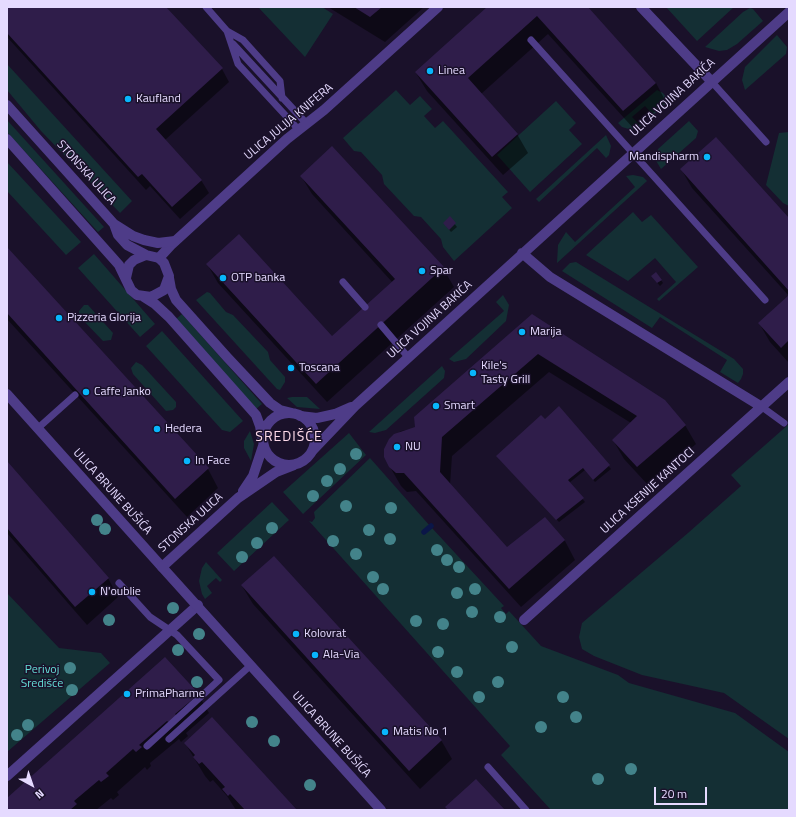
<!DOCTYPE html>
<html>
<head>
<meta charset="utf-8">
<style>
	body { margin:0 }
	#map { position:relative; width:796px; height:817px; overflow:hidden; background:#1a112a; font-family:"Titillium Web",sans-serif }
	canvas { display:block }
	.frame { position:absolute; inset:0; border:8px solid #e5daff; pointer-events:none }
	.north { position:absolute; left:12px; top:765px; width:40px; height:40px; -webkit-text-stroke:3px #1a112a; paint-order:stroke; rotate:140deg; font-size:11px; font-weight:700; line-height:16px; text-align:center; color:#e5daff }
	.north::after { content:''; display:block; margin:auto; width:14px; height:18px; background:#e5daff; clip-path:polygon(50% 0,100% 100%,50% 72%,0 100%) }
	.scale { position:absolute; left:654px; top:787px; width:53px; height:18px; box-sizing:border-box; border:2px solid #e5daff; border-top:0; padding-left:5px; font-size:12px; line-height:14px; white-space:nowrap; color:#e5daff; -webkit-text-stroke:3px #1a112a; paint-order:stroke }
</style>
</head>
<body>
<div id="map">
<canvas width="796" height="817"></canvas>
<div class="frame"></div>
<div class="north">N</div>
<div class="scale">20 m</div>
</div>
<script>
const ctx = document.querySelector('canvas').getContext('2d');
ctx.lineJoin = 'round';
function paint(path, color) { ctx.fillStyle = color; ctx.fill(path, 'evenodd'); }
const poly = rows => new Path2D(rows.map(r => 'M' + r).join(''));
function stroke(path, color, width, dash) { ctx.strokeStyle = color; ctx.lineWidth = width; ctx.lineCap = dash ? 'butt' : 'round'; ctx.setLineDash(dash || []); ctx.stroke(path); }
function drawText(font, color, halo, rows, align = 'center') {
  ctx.font = font + ' "Titillium Web",sans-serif'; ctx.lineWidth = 3; ctx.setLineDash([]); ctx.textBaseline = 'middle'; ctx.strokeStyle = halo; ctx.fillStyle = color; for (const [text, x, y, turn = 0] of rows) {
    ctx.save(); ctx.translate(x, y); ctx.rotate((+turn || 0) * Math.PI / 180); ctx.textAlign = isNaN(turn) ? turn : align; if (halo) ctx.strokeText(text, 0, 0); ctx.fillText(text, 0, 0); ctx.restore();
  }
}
paint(poly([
	[258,7,322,7,333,14,305,57],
	[666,7,734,7,697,41],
	[750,8,753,9,763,21,737,44,727,50,719,51,705,47,743,12],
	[777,35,787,47,786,54,745,90,742,80,745,67],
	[7,64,132,201,120,213,41,131,7,90],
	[396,90,410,105,420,96,432,109,424,116,435,128,443,121,508,192,502,197,512,208,454,261,443,247,441,239,421,217,414,216,384,184,382,175,361,152,354,151,343,138],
	[657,90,663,93,669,101,653,115,645,106,632,117,641,126,632,130,622,127,618,123],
	[556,101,576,123,569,130,582,144,530,192,497,155],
	[7,120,104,227,98,232,7,132],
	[689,121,698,131,696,138,661,169,655,159,658,149],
	[789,132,789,206,783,203,766,185,779,133],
	[606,135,611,146,609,155,606,158,597,148,539,202,536,199],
	[7,162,81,242,66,255,7,191],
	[633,175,643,177,647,181,557,263,558,245,566,232,575,242,635,187,626,176],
	[633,212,642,222,651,215,698,267,659,301,657,299,676,282,655,258,628,281,586,255],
	[94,254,155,324,140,337,78,268],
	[576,262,734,359,743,369,743,374,741,379,738,383,720,372,727,360,660,317,652,328,562,271,570,263],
	[207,292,210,293,226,312,233,315,268,352,270,360,285,377,285,382,280,390,277,389,196,300],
	[503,295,509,305,506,321,466,359,454,362,449,359,504,311,496,302],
	[84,305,88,305,113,333,111,340,103,341,79,316,79,311],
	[182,314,262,404,256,409,176,319],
	[162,331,243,421,230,432,222,430,146,346],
	[136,362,142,365,176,402,176,407,173,410,166,411,133,374,131,368],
	[442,366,445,371,444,378,386,430,375,433,369,432],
	[292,397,307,397,320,409,297,407,287,398],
	[789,424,789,739,724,693,642,675,594,656,582,649,579,637,582,623,688,533,741,486,731,475],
	[250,431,254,444,251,461,244,448,244,441],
	[349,433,366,455,303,514,283,492],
	[370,458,430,526,423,532,424,534,432,528,504,606,501,608,506,614,509,611,541,646,618,675,629,683,735,713,789,752,789,810,551,810,501,755,510,746,309,521,312,522,315,518,314,512],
	[272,502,289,520,234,571,217,553],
	[206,562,222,580,220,582,216,578,207,586,212,593,205,599,202,594,199,581,202,568],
	[7,593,59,648,101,653,110,663,7,752]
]), '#142f34');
paint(poly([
	[7,7,164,7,222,69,229,82,165,140,201,180,209,193,180,219,150,186,146,190,7,37],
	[328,7,424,7,385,42],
	[489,7,587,7,656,83,666,102,634,129,548,34,481,94,517,134,528,153,503,175,427,91,416,73],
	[681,169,789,220,789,296,692,188],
	[301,176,443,268,454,287,327,402,218,283,207,264,332,338,393,283,312,194],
	[450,218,457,227,451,232,446,226],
	[7,248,208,469,218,488,187,517,7,319],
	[654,279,661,280,663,283,660,286],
	[789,296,789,363,770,342,759,323],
	[532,315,685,425,696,444,648,485,624,459,613,440,631,423,549,372,452,456,450,485,507,548,545,518,565,541,575,560,521,607,416,491,407,492,401,486,390,467,389,440,401,431,416,428],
	[559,408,611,469,595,482,585,470,569,483,585,502,559,522,499,459],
	[7,463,108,578,118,597,87,625,7,533],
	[242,586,441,740,452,759,420,789,253,604],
	[198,694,209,713,186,733,188,736,181,742,179,739,150,763,151,766,147,770,145,767,117,792,119,795,113,800,111,798,96,810,7,810,7,800],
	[185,743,295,810,236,810,227,796,213,780,210,782,205,776]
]), '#0007');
stroke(poly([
	[424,532,431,526]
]), '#0b1648', 5.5);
paint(poly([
	[7,7,166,7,223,68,156,129,202,180,172,207,142,174,138,177,7,33],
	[354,7,382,7,370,17],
	[487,7,588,7,656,83,623,111,537,16,468,78,518,134,492,157,415,72],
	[716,137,789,218,789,291,680,169],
	[332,146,444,267,316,384,206,264,239,234,332,336,395,279,300,176],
	[450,216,456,223,449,230,443,223],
	[7,247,209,468,175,499,7,313],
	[656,272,662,280,657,283,651,276],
	[789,295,789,340,781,348,758,323],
	[532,314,665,400,686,425,637,467,612,440,637,416,538,354,442,437,440,472,507,547,545,517,565,540,509,589,404,473,396,473,389,467,384,457,384,449,389,439,394,434,415,427,414,417],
	[559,406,610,465,593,480,583,468,568,480,584,498,556,520,496,456,541,415,545,419],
	[7,461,109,578,75,607,7,528],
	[274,556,442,740,409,771,241,585],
	[165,657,199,694,175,714,178,717,170,723,167,721,139,745,142,747,136,752,133,749,106,773,109,776,101,782,99,780,74,801,77,804,70,810,7,810,7,798],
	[212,717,297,810,245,810,230,794,228,796,222,789,225,787,202,762,199,764,193,757,195,755,184,743],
	[476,779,505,810,448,810,445,807]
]), '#2f1d4a');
stroke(poly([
	[206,7,227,31,243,40,280,81,282,98],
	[227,31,238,64,298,129],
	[531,40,765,300],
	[233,44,306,123],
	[711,81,766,142],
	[343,282,365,307],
	[381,325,408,357],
	[762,407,784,423],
	[37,429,75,395],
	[119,583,150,617,177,635,219,680,147,746],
	[169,739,251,665],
	[488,767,526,810]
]), '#4e3c88', 7);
stroke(poly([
	[641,7,711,81],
	[522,253,550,277,762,407],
	[159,258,171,245,287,139,324,110,438,7],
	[7,394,162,567],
	[300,416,317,418,335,414,351,407],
	[313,450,355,406,789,12],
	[524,620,789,382],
	[7,776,198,605]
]), '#4e3c88', 10);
stroke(poly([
	[7,105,114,224,118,235,127,245,146,255],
	[7,139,119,265,131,290,137,295,151,297,164,290,169,276,164,263,159,258,146,255,134,260,129,265,126,278],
	[114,224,133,236,144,240,158,243,175,241],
	[169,278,171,289,176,300,227,357,270,403,280,410,292,413],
	[144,297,155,304,169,317,256,415,260,426,262,438],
	'263 439a26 26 0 1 1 52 0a26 26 0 1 1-52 0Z',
	[294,465,276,472,238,498,162,567,381,810],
	[243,491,253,476,263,446]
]), '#4e3c88', 10);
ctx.fillStyle = '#43838a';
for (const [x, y] of [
	[356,454],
	[340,469],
	[327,481],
	[313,496],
	[346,506],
	[391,508],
	[97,520],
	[272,528],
	[105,529],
	[369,530],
	[390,539],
	[333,541],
	[257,543],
	[437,550],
	[356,554],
	[242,557],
	[447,560],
	[459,567],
	[373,577],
	[383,589],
	[475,589],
	[457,593],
	[173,608],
	[472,612],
	[500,617],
	[109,620],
	[416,621],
	[443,624],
	[199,634],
	[512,647],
	[178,650],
	[438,652],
	[70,668],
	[457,672],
	[197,682],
	[498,682],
	[72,690],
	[479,697],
	[563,697],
	[576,717],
	[252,722],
	[28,725],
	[541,727],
	[17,735],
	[274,741],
	[631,769],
	[598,779],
	[310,785]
]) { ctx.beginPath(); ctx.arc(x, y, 6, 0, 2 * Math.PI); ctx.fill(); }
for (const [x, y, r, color] of [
	[430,71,4,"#08b6fc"],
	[128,99,4,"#08b6fc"],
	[707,157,4,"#08b6fc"],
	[422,271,4,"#08b6fc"],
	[223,278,4,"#08b6fc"],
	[59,318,4,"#08b6fc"],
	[522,332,4,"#08b6fc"],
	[291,368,4,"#08b6fc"],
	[473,373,4,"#08b6fc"],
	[86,392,4,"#08b6fc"],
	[436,406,4,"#08b6fc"],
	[157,429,4,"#08b6fc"],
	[397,447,4,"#08b6fc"],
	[187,461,4,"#08b6fc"],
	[92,592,4,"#08b6fc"],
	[296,634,4,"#08b6fc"],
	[315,655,4,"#08b6fc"],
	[127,694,4,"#08b6fc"],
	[385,732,4,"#08b6fc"]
]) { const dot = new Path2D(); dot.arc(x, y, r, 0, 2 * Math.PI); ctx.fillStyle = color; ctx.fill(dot); stroke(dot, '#1a112a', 1.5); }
drawText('12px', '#e5daff', '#1a112a', [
	["Linea",438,71],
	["Kaufland",136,99],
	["Mandispharm",699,157,"right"],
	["Spar",430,271],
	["OTP banka",231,278],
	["Pizzeria Glorija",67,318],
	["Marija",530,332],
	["Kile's",481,366],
	["Tasty Grill",481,380],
	["Toscana",299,368],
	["Caffe Janko",94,392],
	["Smart",444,406],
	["Hedera",165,429],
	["NU",405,447],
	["In Face",195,461],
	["N'oublie",100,592],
	["Kolovrat",304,634],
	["Ala-Via",323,655],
	["PrimaPharme",135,694],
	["Matis No 1",393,732]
], 'left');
drawText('12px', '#e5daff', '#1a112a', [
	["ULICA VOJINA BAKIĆA",673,98,-42],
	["ULICA JULIJA KNIFERA",289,122,-40],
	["STONSKA ULICA",86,173,48],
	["ULICA VOJINA BAKIĆA",430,320,-42],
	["ULICA KSENIJE KANTOCI",648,491,-42],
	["ULICA BRUNE BUŠIĆA",112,492,48],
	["STONSKA ULICA",191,523,-42],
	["ULICA BRUNE BUŠIĆA",331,735,48]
]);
drawText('12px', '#65e0d8', '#1a112a', [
	["Perivoj",42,670],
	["Središće",42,684]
]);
ctx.letterSpacing = '1px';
drawText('14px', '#ffdceb', '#1a112a', [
	["SREDIŠĆE",289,438]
]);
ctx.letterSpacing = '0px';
</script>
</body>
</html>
